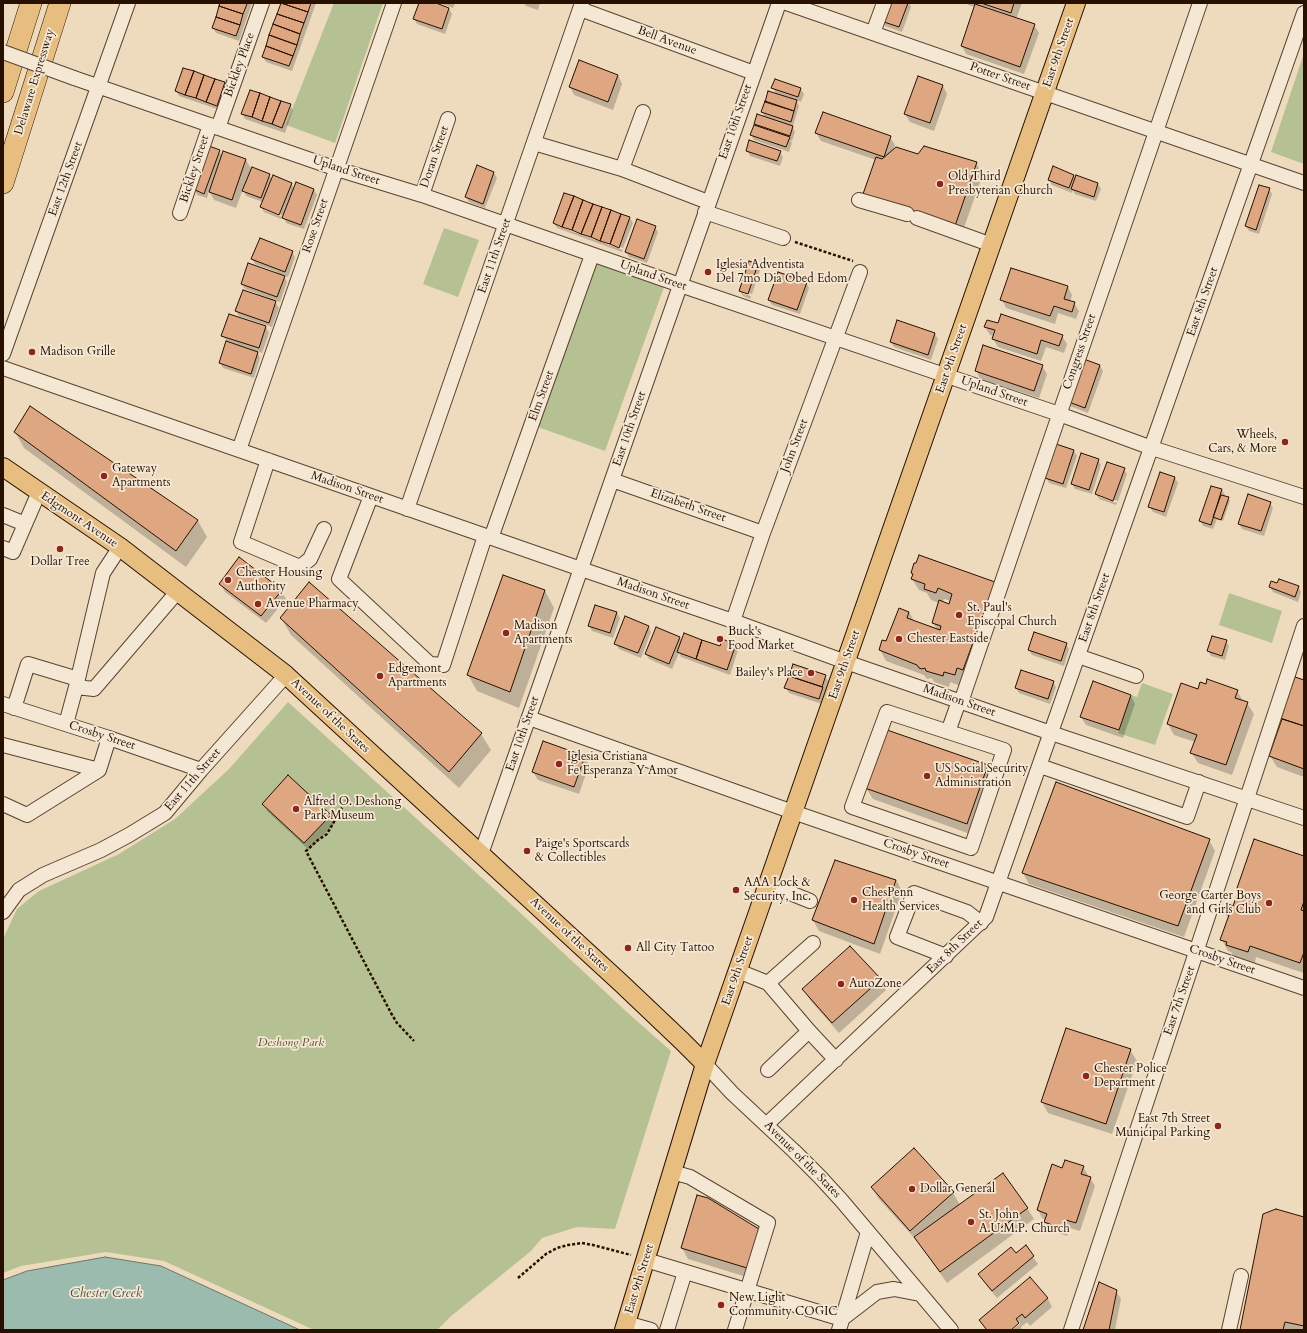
<!DOCTYPE html>
<html>
<head>
<meta charset="utf-8">
<style>
	body { margin:0 }
	#map { position:relative; width:1307px; height:1333px; overflow:hidden; background:#eedbbe; font-family:Cardo,serif }
	canvas { display:block }
	.frame { position:absolute; inset:0; border:4px solid #271000; pointer-events:none }
</style>
</head>
<body>
<div id="map">
<canvas width="1307" height="1333"></canvas>
<div class="frame"></div>
</div>
<script>
const ctx = document.querySelector('canvas').getContext('2d');
ctx.lineJoin = 'round';
function paint(path, color) { ctx.fillStyle = color; ctx.fill(path, 'evenodd'); }
const poly = rows => new Path2D(rows.map(r => 'M' + r).join(''));
function stroke(path, color, width, dash) { ctx.strokeStyle = color; ctx.lineWidth = width; ctx.lineCap = dash ? 'butt' : 'round'; ctx.setLineDash(dash || []); ctx.stroke(path); }
function drawText(font, color, halo, rows, align = 'center') {
  ctx.font = font + ' Cardo,serif'; ctx.lineWidth = 3.5; ctx.setLineDash([]); ctx.textBaseline = 'middle'; ctx.strokeStyle = halo; ctx.fillStyle = color; for (const [text, x, y, turn = 0] of rows) {
    ctx.save(); ctx.translate(x, y); ctx.rotate((+turn || 0) * Math.PI / 180); ctx.textAlign = isNaN(turn) ? turn : align; if (halo) ctx.strokeText(text, 0, 0); ctx.fillText(text, 0, 0); ctx.restore();
  }
}
paint(poly([
	[334,3,383,3,335,143,286,125],
	[1304,53,1304,164,1271,152],
	[444,228,479,240,458,297,423,284],
	[594,262,664,287,605,451,535,426],
	[1229,593,1282,611,1272,643,1219,625],
	[1142,683,1173,694,1155,745,1118,733,1131,695,1137,697],
	[288,702,514,907,629,1014,671,1051,615,1229,577,1227,542,1238,531,1251,450,1317,437,1330,314,1330,164,1261,106,1252,21,1266,3,1273,3,939,17,909,39,891,119,854,175,819,229,769]
]), '#b6c193');
const water = poly([
	[105,1257,161,1266,300,1330,3,1330,3,1280,27,1271,105,1257]
]);
paint(water, '#9abbad');
stroke(water, '#6c7768', 1);
paint(poly([
	[221,3,252,3,239,41,216,33,213,28],
	[282,3,316,3,292,71,266,62,263,57],
	[420,3,433,3,449,9,452,14,445,34,417,24,414,19],
	[439,3,455,3,453,8],
	[524,3,540,3,538,10,526,6],
	[888,3,909,3,911,7,902,32,885,26,882,21],
	[967,3,1022,3,1016,19,1034,25,1039,33,1024,74,966,54,962,46,975,7,968,5],
	[580,61,618,75,622,84,613,110,574,95,570,87],
	[224,83,227,88,220,110,179,96,176,91],
	[943,86,947,94,934,131,910,122,905,114],
	[773,88,800,88,804,94,801,102,796,100,799,106,793,126,792,126,795,132,792,141,790,140,792,143,789,152,754,140,751,135,758,128,755,123,765,117,762,112,776,94],
	[290,105,293,110,285,133,245,119,242,114],
	[816,133,890,137,895,145,893,151,976,163,983,174,961,236,871,205,876,160,821,141],
	[747,150,780,152,783,157,780,166,750,156],
	[219,151,222,156,246,160,252,170,269,175,272,180,291,183,294,189,296,183,314,190,317,195,304,229,286,223,284,216,264,208,264,210,282,217,281,219,264,212,261,207,263,202,246,196,243,189,236,208,214,200,209,191,207,198,197,195,194,189],
	[477,167,494,173,497,178,485,208,469,202,466,197],
	[1074,175,1076,179,1098,184,1101,189,1096,201,1075,194,1073,190,1072,193,1052,185,1049,180],
	[1269,189,1272,194,1259,234,1249,231,1246,226],
	[565,194,630,218,633,223,623,248,557,224,557,226,623,250,622,252,557,228,554,223],
	[655,227,658,232,647,263,629,257,626,252],
	[292,252,295,257,288,277,283,275,287,282,280,302,274,300,279,308,272,327,239,316,236,311,268,299,268,298,245,289,242,284,276,274,277,272,255,264,252,259],
	[757,265,760,270,752,294,743,292,743,294,751,296,750,299,743,296,740,291],
	[1012,269,1068,287,1072,295,1070,302,1074,303,1079,311,1076,319,1058,313,1055,324,1006,308,1002,300],
	[806,282,809,288,800,314,772,305,769,300],
	[229,315,266,327,269,333,262,353,257,351,260,358,254,378,223,368,220,363,227,341,222,335],
	[898,322,935,334,938,339,931,360,894,347,891,342],
	[985,327,1062,336,1067,344,1064,353,1046,347,1041,361,998,347,993,339,994,336,990,335],
	[1082,360,1100,366,1103,371,1088,413,1070,406,1067,401],
	[1042,366,1047,374,1039,398,980,379,976,370],
	[31,407,198,521,207,537,186,567,24,448,15,432],
	[1056,445,1074,451,1077,456,1066,488,1049,483,1046,477],
	[1098,460,1101,465,1092,494,1075,489,1072,484],
	[1124,469,1127,474,1118,501,1099,495,1099,497,1117,503,1116,505,1099,499,1096,494],
	[1161,473,1175,478,1178,483,1166,517,1153,512,1150,507],
	[1222,490,1225,495,1224,497,1228,498,1230,501,1223,521,1217,519,1213,529,1203,526,1200,521],
	[1270,503,1273,508,1264,536,1242,529,1239,524],
	[915,564,994,583,961,686,950,682,949,687,934,682,932,678,927,679,924,675,886,661,880,650,883,641,886,642,909,612,914,621,937,629,933,623,939,603,931,600,927,593,919,590,912,579,913,576,912,573],
	[944,599,951,601,949,605,942,603],
	[504,577,545,591,554,608,519,708,477,691,468,675],
	[221,584,281,591,286,599,266,623,225,592],
	[1270,587,1298,587,1301,592,1298,602,1273,592],
	[617,613,620,618,613,638,592,631,589,626],
	[281,618,481,734,491,750,459,788,291,635],
	[648,626,651,632,641,658,619,649,616,644],
	[656,628,680,638,682,641,721,647,735,645,738,650,730,675,681,657,679,653,672,669,649,659,646,654],
	[1226,641,1229,646,1225,660,1211,656,1208,651],
	[1066,644,1069,649,1064,666,1032,655,1029,650],
	[825,676,828,681,822,704,789,693,786,688],
	[1304,681,1304,777,1277,767,1270,756,1283,721,1282,718],
	[1053,682,1056,687,1050,704,1019,693,1016,688],
	[1093,683,1131,696,1135,704,1123,738,1086,725,1081,717],
	[1237,691,1243,701,1247,703,1254,714,1232,775,1198,763,1191,752,1195,742,1174,735,1168,724],
	[585,757,589,765,579,794,538,780,533,772],
	[987,766,993,777,973,835,873,799,866,788],
	[263,804,331,815,335,823,309,850,268,812],
	[1209,840,1215,851,1184,937,1029,884,1023,873],
	[1304,857,1304,973,1256,957,1255,963,1233,956,1231,952,1228,951,1222,940,1229,919,1226,914],
	[896,880,902,891,880,954,819,931,813,920],
	[880,980,886,990,839,1033,810,1000,803,989],
	[1066,1029,1130,1050,1137,1061,1112,1134,1048,1113,1042,1102],
	[1083,1167,1088,1175,1087,1177,1090,1178,1095,1186,1080,1231,1070,1228,1067,1236,1050,1230,1045,1222,1046,1220,1042,1218,1038,1210,1063,1169],
	[872,1187,953,1193,960,1205,1027,1208,1034,1219,947,1283,917,1241,878,1198],
	[698,1196,707,1199,753,1279,688,1259,682,1248],
	[1304,1218,1304,1330,1241,1330],
	[1025,1246,1038,1264,997,1298,984,1282,979,1274,1016,1254],
	[1030,1278,1048,1299,1052,1307,1030,1326,1027,1322,1021,1327,1022,1330,1012,1330,1020,1324,1020,1321,1009,1330,986,1330,980,1321],
	[1116,1291,1121,1299,1115,1330,1084,1330]
]), '#0003');
const building = poly([
	[220,3,246,3,247,4,243,14,219,6,220,3],
	[281,3,308,12,304,23,277,14,281,3],
	[281,3,311,3,308,12,281,3],
	[419,3,436,3,449,8,442,29,413,19,419,3],
	[887,3,908,3,899,27,881,21,887,3],
	[981,3,1014,3,1011,13,981,3],
	[975,4,1035,24,1020,67,961,46,975,4],
	[219,6,243,14,240,25,216,17,219,6],
	[277,14,304,23,300,34,273,24,277,14],
	[216,17,240,25,236,36,212,28,216,17],
	[273,24,300,34,297,45,269,35,273,24],
	[269,35,297,45,293,56,266,46,269,35],
	[266,46,293,56,289,66,262,57,266,46],
	[579,60,618,75,608,102,569,87,579,60],
	[183,68,194,71,185,95,175,91,183,68],
	[194,71,204,75,196,98,185,95,194,71],
	[204,75,215,79,206,102,196,98,204,75],
	[918,76,943,85,930,123,904,114,918,76],
	[215,79,225,82,217,106,206,102,215,79],
	[775,79,801,88,798,97,771,88,775,79],
	[250,90,260,93,252,117,241,114,250,90],
	[768,91,797,100,794,111,765,102,768,91],
	[260,93,270,97,262,121,252,117,260,93],
	[270,97,281,101,272,124,262,121,270,97],
	[281,101,291,104,282,128,272,124,281,101],
	[765,101,794,111,791,122,761,112,765,101],
	[823,112,891,136,884,157,815,133,823,112],
	[757,114,793,126,790,136,754,124,757,114],
	[754,125,790,137,786,147,750,135,754,125],
	[749,140,781,151,777,161,746,151,749,140],
	[209,146,220,150,204,194,193,189,209,146],
	[924,146,977,162,955,226,863,194,876,157,882,159,896,147,918,154,924,146],
	[223,151,246,159,232,200,209,192,223,151],
	[477,165,494,172,483,204,465,197,477,165],
	[1053,166,1074,175,1069,188,1048,180,1053,166],
	[252,167,270,174,261,198,242,191,252,167],
	[273,175,292,183,279,215,260,207,273,175],
	[1076,175,1098,183,1094,197,1071,189,1076,175],
	[296,182,314,189,301,225,282,218,296,182],
	[1259,185,1270,188,1256,230,1245,226,1259,185],
	[564,193,574,196,562,227,553,223,564,193],
	[574,196,583,200,572,230,562,227,574,196],
	[583,200,593,204,581,234,572,230,583,200],
	[593,204,602,207,591,237,581,234,593,204],
	[602,207,611,210,600,241,591,237,602,207],
	[611,210,621,214,610,244,600,241,611,210],
	[621,214,630,217,619,248,610,244,621,214],
	[637,219,656,226,644,259,625,252,637,219],
	[260,238,293,251,285,272,251,259,260,238],
	[749,261,758,264,748,294,739,291,749,261],
	[248,263,285,276,277,297,241,284,248,263],
	[1011,268,1068,286,1064,299,1075,302,1072,312,1054,306,1050,316,1000,300,1011,268],
	[778,272,807,282,797,310,768,300,778,272],
	[243,290,276,301,269,323,235,311,243,290],
	[229,314,266,326,259,348,221,336,229,314],
	[1001,314,1063,335,1059,346,1041,340,1037,354,992,339,995,330,984,327,987,320,998,323,1001,314],
	[897,320,935,333,928,355,890,342,897,320],
	[226,341,258,352,251,374,219,363,226,341],
	[983,345,1043,365,1034,391,975,371,983,345],
	[1081,358,1100,365,1085,408,1066,401,1081,358],
	[30,406,198,520,176,551,14,432,30,406],
	[1056,444,1074,450,1063,484,1045,478,1056,444],
	[1081,453,1099,459,1089,490,1071,484,1081,453],
	[1107,462,1125,468,1113,501,1095,494,1107,462],
	[1160,472,1175,477,1164,512,1148,507,1160,472],
	[1211,486,1222,489,1211,525,1199,521,1211,486],
	[1248,494,1271,502,1261,531,1238,524,1248,494],
	[1221,495,1229,497,1221,520,1213,517,1221,495],
	[919,555,995,582,963,670,957,668,955,675,944,672,943,676,926,671,925,668,922,669,919,668,917,665,879,650,882,640,886,641,899,608,909,612,907,618,940,630,941,626,932,623,939,600,949,604,952,594,938,588,936,593,924,589,925,584,911,579,913,574,911,573,914,563,916,563,919,555],
	[239,557,282,590,261,616,219,584,239,557],
	[503,575,545,590,510,692,467,675,503,575],
	[1279,579,1299,586,1295,597,1269,587,1271,581,1277,583,1279,579],
	[309,582,482,733,449,772,280,618,309,582],
	[595,605,617,612,610,633,588,626,595,605],
	[625,616,649,626,638,653,614,644,625,616],
	[656,627,680,637,669,664,645,654,656,627],
	[1034,632,1067,643,1061,661,1028,650,1034,632],
	[684,633,702,640,696,659,677,652,684,633],
	[1212,636,1227,640,1222,656,1207,651,1212,636],
	[722,639,736,644,727,670,696,659,702,640,720,646,722,639],
	[793,664,826,675,822,687,789,676,793,664],
	[1021,670,1054,681,1048,699,1015,688,1021,670],
	[789,676,823,687,819,699,784,688,789,676],
	[1295,677,1304,680,1304,726,1280,718,1295,677],
	[1207,679,1238,690,1235,698,1248,702,1226,765,1190,753,1197,735,1167,724,1181,683,1198,689,1200,682,1206,684,1207,679],
	[1093,681,1131,695,1119,730,1080,717,1093,681],
	[1282,719,1304,726,1304,769,1269,756,1282,719],
	[887,730,988,765,967,824,865,788,887,730],
	[543,741,585,756,574,787,532,772,543,741],
	[288,775,331,815,304,843,262,804,288,775],
	[1056,782,1210,839,1178,926,1022,873,1056,782],
	[1254,839,1304,856,1304,901,1301,910,1304,911,1304,952,1300,963,1250,946,1248,952,1226,945,1227,942,1220,940,1229,915,1225,914,1228,904,1233,906,1238,892,1236,891,1254,839],
	[835,860,896,880,874,944,812,920,835,860],
	[850,946,881,979,832,1023,802,989,850,946],
	[1066,1028,1131,1049,1106,1124,1041,1102,1066,1028],
	[914,1148,954,1192,910,1231,871,1187,914,1148],
	[1065,1160,1084,1166,1081,1174,1091,1177,1076,1223,1066,1220,1063,1229,1044,1222,1047,1214,1037,1210,1052,1164,1062,1168,1065,1160],
	[1003,1173,1028,1208,940,1272,914,1237,1003,1173],
	[697,1195,708,1198,759,1229,747,1268,681,1248,697,1195],
	[1276,1209,1304,1217,1304,1326,1285,1322,1283,1330,1240,1330,1263,1214,1276,1209],
	[1026,1245,1034,1256,992,1291,978,1274,1011,1247,1016,1253,1026,1245],
	[1030,1277,1048,1298,1025,1318,1022,1314,1016,1319,1019,1323,1011,1330,987,1330,979,1320,1030,1277],
	[1099,1282,1117,1290,1109,1330,1083,1330,1099,1282]
]);
paint(building, '#dea781');
stroke(building, '#271000', 1);
const minor = poly([
	[786,3,1304,183],
	[580,9,754,73],
	[873,33,884,3],
	[74,78,337,169,422,195,680,285,1059,414,1152,448,1304,497],
	[218,128,262,3],
	[534,143,622,169,708,202],
	[622,169,643,112],
	[422,195,448,119],
	[859,200,907,214],
	[705,212,783,238],
	[180,213,210,125],
	[917,218,992,245],
	[3,354,128,3],
	[3,368,581,569,733,621,846,662,1051,733,1304,818],
	[239,450,394,3],
	[268,460,241,542,300,567,310,559,324,529],
	[612,480,763,533],
	[371,496,339,579,430,664,443,665,485,536],
	[407,509,582,3],
	[3,515,25,524],
	[491,538,592,255],
	[120,547,103,573,76,687,94,689,178,591],
	[3,548,13,552,39,492],
	[733,621,763,533,860,272],
	[1078,656,1136,676],
	[961,702,1200,3],
	[3,704,109,738,201,770],
	[14,708,28,664,78,679],
	[887,712,1004,750,971,848,852,807,887,712],
	[529,718,793,812,1304,988],
	[66,724,76,687],
	[948,732,959,701],
	[3,745,99,770],
	[1040,766,1187,817,1199,782],
	[3,804,27,815,99,770,109,738],
	[481,854,779,3],
	[768,884,810,901],
	[3,912,19,890,43,875,101,850,129,835,165,813,201,770,286,675],
	[946,956,897,937,914,893,967,912,981,923],
	[738,971,768,983],
	[809,1031,836,1060],
	[705,1064,732,1093,794,1151,820,1177,842,1201,951,1330],
	[768,1070,809,1031,768,983,813,943],
	[766,1125,986,917,1304,13],
	[672,1172,690,1177,768,1223,735,1330],
	[646,1260,842,1319],
	[842,1319,877,1292,894,1289,920,1294],
	[626,1323,651,1330],
	[667,1330,685,1272],
	[839,1330,868,1232],
	[1071,1330,1304,626],
	[1229,1330,1241,1276]
]);
const major = poly([
	[3,467,120,547,286,675,622,984,682,1041,705,1064],
	[624,1330,705,1064,1076,3]
]);
const highway = poly([
	[3,92,31,3],
	[3,183,60,3]
]);
stroke(minor, '#594330', 16);
stroke(major, '#271000', 20);
stroke(highway, '#271000', 22);
stroke(poly([
	[795,242,853,261],
	[347,799,327,834,318,840,306,851,391,1013,397,1023,414,1041],
	[518,1278,546,1254,557,1248,568,1245,582,1243,593,1245,631,1255]
]), '#271000', 2.5, [3, 2]);
stroke(minor, '#f4e8d5', 14);
stroke(major, '#e7be7f', 18);
stroke(highway, '#e7be7f', 21);
const minorBridge = poly([
	[3,52,74,78]
]);
stroke(minorBridge, '#594330', 16, []);
stroke(minorBridge, '#f4e8d5', 14);
for (const [x, y, r, color] of [
	[940,184,4,"#8f2418"],
	[708,272,4,"#8f2418"],
	[32,352,4,"#8f2418"],
	[1285,442,4,"#8f2418"],
	[104,476,4,"#8f2418"],
	[60,549,4,"#8f2418"],
	[228,580,4,"#8f2418"],
	[258,604,4,"#8f2418"],
	[959,615,4,"#8f2418"],
	[506,633,4,"#8f2418"],
	[720,639,4,"#8f2418"],
	[899,639,4,"#8f2418"],
	[811,673,4,"#8f2418"],
	[380,676,4,"#8f2418"],
	[559,764,4,"#8f2418"],
	[927,776,4,"#8f2418"],
	[296,809,4,"#8f2418"],
	[527,851,4,"#8f2418"],
	[736,890,4,"#8f2418"],
	[854,900,4,"#8f2418"],
	[1269,903,4,"#8f2418"],
	[628,948,4,"#8f2418"],
	[841,984,4,"#8f2418"],
	[1086,1076,4,"#8f2418"],
	[1218,1126,4,"#8f2418"],
	[912,1189,4,"#8f2418"],
	[971,1222,4,"#8f2418"],
	[721,1305,4,"#8f2418"]
]) { const dot = new Path2D(); dot.arc(x, y, r, 0, 2 * Math.PI); ctx.fillStyle = color; ctx.fill(dot); stroke(dot, '#f4e8d5', 1.5); }
drawText('12px', '#271000', '#f4e8d5', [
	["Bell Avenue",667,41,20],
	["East 9th Street",1059,53,-71],
	["Bickley Place",240,65,-70],
	["Potter Street",1000,77,19],
	["Delaware Expressway",35,82,-73],
	["East 10th Street",736,122,-71],
	["Doran Street",435,157,-71],
	["Bickley Street",195,169,-72],
	["Upland Street",346,171,18],
	["East 12th Street",66,179,-70],
	["Rose Street",316,226,-71],
	["East 11th Street",495,256,-71],
	["Upland Street",653,276,19],
	["East 8th Street",1203,302,-71],
	["Congress Street",1080,352,-71],
	["East 9th Street",952,359,-71],
	["Upland Street",994,392,19],
	["Elm Street",542,396,-70],
	["East 10th Street",630,429,-71],
	["John Street",795,446,-69],
	["Madison Street",347,488,19],
	["Elizabeth Street",688,506,19],
	["Edgmont Avenue",79,520,34],
	["Madison Street",653,594,19],
	["East 8th Street",1095,608,-71],
	["East 9th Street",845,665,-71],
	["Madison Street",959,701,19],
	["Avenue of the States",330,716,43],
	["East 10th Street",523,734,-71],
	["Crosby Street",102,736,18],
	["East 11th Street",193,780,-49],
	["Crosby Street",916,854,19],
	["Avenue of the States",569,935,43],
	["East 8th Street",955,947,-44],
	["Crosby Street",1222,960,19],
	["East 9th Street",738,971,-71],
	["East 7th Street",1180,1001,-71],
	["Avenue of the States",802,1160,45],
	["East 9th Street",640,1279,-73]
]);
drawText('12px', '#271000', '#f4e8d5', [
	["Old Third",948,177],
	["Presbyterian Church",948,191],
	["Iglesia Adventista",716,265],
	["Del 7mo Dia Obed Edom",716,279],
	["Madison Grille",40,352],
	["Wheels,",1277,435,"right"],
	["Cars, & More",1277,449,"right"],
	["Gateway",112,469],
	["Apartments",112,483],
	["Dollar Tree",60,562,"center"],
	["Chester Housing",236,573],
	["Authority",236,587],
	["Avenue Pharmacy",266,604],
	["St. Paul's",967,608],
	["Episcopal Church",967,622],
	["Madison",514,626],
	["Apartments",514,640],
	["Buck's",728,632],
	["Food Market",728,646],
	["Chester Eastside",907,639],
	["Edgemont",388,669],
	["Apartments",388,683],
	["Bailey's Place",803,673,"right"],
	["Iglesia Cristiana",567,757],
	["Fe Esperanza Y Amor",567,771],
	["US Social Security",935,769],
	["Administration",935,783],
	["Alfred O. Deshong",304,802],
	["Park Museum",304,816],
	["Paige's Sportscards",535,844],
	["& Collectibles",535,858],
	["AAA Lock &",744,883],
	["Security, Inc.",744,897],
	["ChesPenn",862,893],
	["Health Services",862,907],
	["George Carter Boys",1261,896,"right"],
	["and Girls Club",1261,910,"right"],
	["All City Tattoo",636,948],
	["AutoZone",849,984],
	["Chester Police",1094,1069],
	["Department",1094,1083],
	["East 7th Street",1210,1119,"right"],
	["Municipal Parking",1210,1133,"right"],
	["Dollar General",920,1189],
	["St. John",979,1215],
	["A.U.M.P. Church",979,1229],
	["New Light",729,1298],
	["Community COGIC",729,1312]
], 'left');
drawText('italic 12px', '#594e33', '#f4e8d5', [
	["Deshong Park",291,1043]
]);
drawText('italic 13px', '#4f4c3d', '#f4e8d5', [
	["Chester Creek",106,1294]
]);
</script>
</body>
</html>
